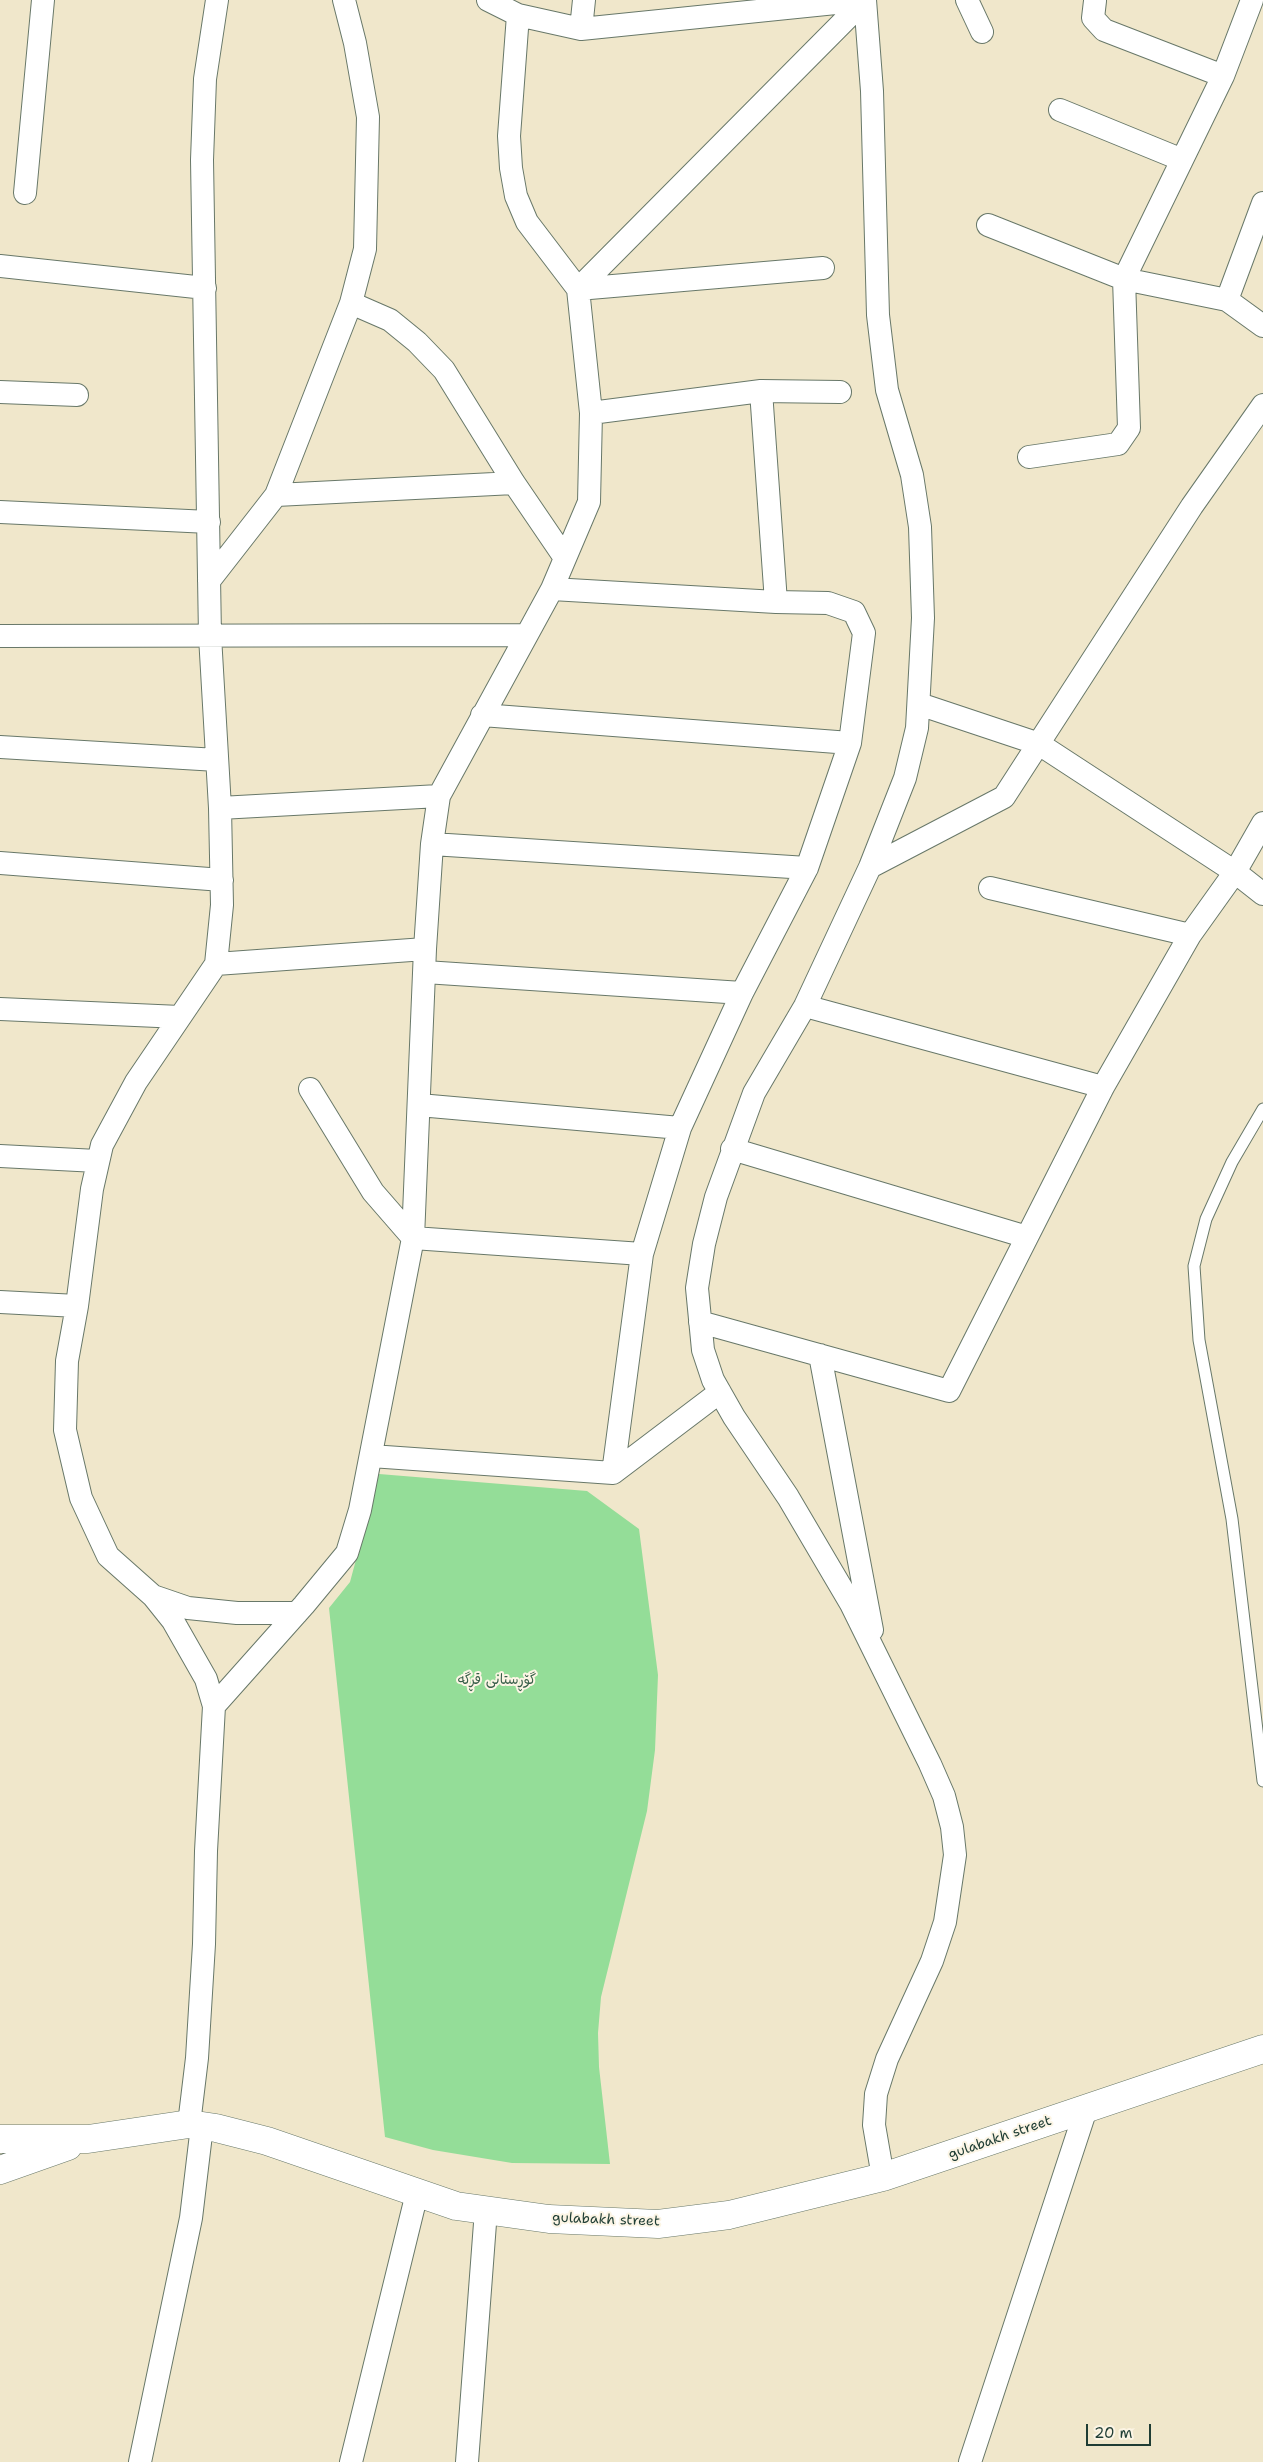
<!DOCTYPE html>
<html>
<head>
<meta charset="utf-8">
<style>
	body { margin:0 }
	#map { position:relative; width:1263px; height:2462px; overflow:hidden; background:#f0e7cb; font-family:"Shantell Sans",sans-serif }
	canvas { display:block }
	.scale { position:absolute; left:1086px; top:2424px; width:65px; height:22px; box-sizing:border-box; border:2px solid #1f3d34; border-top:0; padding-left:6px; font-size:15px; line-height:18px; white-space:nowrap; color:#1f3d34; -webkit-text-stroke:4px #fcf5e5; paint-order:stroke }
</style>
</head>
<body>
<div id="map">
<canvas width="1263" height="2462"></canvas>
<div class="scale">20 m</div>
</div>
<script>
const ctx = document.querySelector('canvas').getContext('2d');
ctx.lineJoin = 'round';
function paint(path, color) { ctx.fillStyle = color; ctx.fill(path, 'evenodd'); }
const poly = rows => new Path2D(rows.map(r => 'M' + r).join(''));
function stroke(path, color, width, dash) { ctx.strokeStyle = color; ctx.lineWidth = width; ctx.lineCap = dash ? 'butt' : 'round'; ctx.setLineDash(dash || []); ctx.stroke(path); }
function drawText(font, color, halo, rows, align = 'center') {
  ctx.font = font + ' "Shantell Sans","Playpen Sans Arabic",sans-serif'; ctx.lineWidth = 4; ctx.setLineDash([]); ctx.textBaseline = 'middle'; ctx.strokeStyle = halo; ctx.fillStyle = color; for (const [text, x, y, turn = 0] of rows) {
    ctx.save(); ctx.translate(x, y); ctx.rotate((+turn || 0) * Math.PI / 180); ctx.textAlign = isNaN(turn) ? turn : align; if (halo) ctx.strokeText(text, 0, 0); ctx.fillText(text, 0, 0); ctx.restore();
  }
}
paint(poly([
	[379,1474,587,1491,639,1529,658,1675,655,1750,647,1811,601,1997,598,2033,599,2067,610,2164,512,2163,433,2150,385,2137,329,1608,350,1582]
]), '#94dd98');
const lane = poly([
	[1263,1109,1232,1162,1206,1219,1194,1266,1199,1340,1232,1519,1263,1781]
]);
const street = poly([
	[488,0,518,15,581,29,865,0],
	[865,0,872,91,878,315,887,390,912,475,920,527,923,618,917,728,905,778,870,867,805,1006,754,1093,716,1197,704,1244,697,1288,703,1350,713,1380,734,1417,788,1497,851,1604,930,1764,944,1796,952,1827,955,1855,945,1922,932,1961,887,2059,876,2094,874,2125,883,2177],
	[967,0,982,32],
	[1095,1,1093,18,1104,30,1223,76],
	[581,29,584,0],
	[1060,110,1180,159],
	[25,193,43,0],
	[988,225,1124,279,1227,300,1263,326],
	[0,266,205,288],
	[578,289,865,0],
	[578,289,823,268],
	[1227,300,1263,203],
	[351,303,390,320,417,342,444,370,514,483,565,558],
	[761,391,776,602],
	[0,392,77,395],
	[591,413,761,391,840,392],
	[1029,457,1118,444,1129,428,1124,279,1223,76,1252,0],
	[276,495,514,483],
	[0,512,209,522],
	[209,581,276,495,351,303,365,249,368,117,355,43,344,0],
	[552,589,776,602,828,603,854,612,864,633,850,743,807,868,742,993,680,1128,642,1254,613,1473],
	[0,636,526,635],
	[919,704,1039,744,1235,872,1263,894],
	[482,715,850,743],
	[0,747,217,760],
	[220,808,439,796],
	[432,844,807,868],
	[0,863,222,880],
	[870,867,1004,797,1192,506,1263,405],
	[990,888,1190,935],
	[216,964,425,949],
	[425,972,742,993],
	[805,1006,1103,1087],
	[0,1009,180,1017],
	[310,1089,373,1192,413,1238,642,1254],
	[419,1105,680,1128],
	[732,1149,1027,1237],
	[0,1156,97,1161],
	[0,1302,77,1306],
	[700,1322,949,1391,1103,1087,1190,935,1235,872,1263,823],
	[820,1355,872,1630],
	[371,1456,613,1473,720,1392],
	[153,1596,188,1608,237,1613,297,1613],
	[214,1706,206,1679,173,1621,153,1596,108,1556,81,1498,65,1430,67,1361,77,1306,92,1189,102,1145,136,1082,216,964,222,905,220,808,210,636,202,160,205,79,217,0],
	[189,2124,197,2058,204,1944,206,1851,214,1706,304,1605,347,1553,360,1510,413,1238,425,949,432,844,439,796,552,589,589,502,591,413,578,289,527,222,516,196,511,168,509,136,518,15],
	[140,2462,191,2218,202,2126],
	[351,2462,417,2193],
	[467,2462,486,2210],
	[970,2462,1086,2109]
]);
const secondary = poly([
	[0,2139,88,2139,189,2124,216,2128,267,2141,456,2206,549,2219,658,2224,729,2215,883,2177,1263,2049],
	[0,2170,68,2146]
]);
stroke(lane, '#687869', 13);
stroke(street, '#687869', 24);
stroke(secondary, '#687869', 29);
stroke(lane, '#fff', 11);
stroke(street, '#fff', 22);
stroke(secondary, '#fff', 28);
drawText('14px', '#365d48', '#fcf5e5', [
	["گۆڕستانی قڕگە",497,1680]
]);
drawText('14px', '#1f3d34', '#fcf5e5', [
	["gulabakh street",1000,2138,-19],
	["gulabakh street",606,2220,2]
]);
</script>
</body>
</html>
